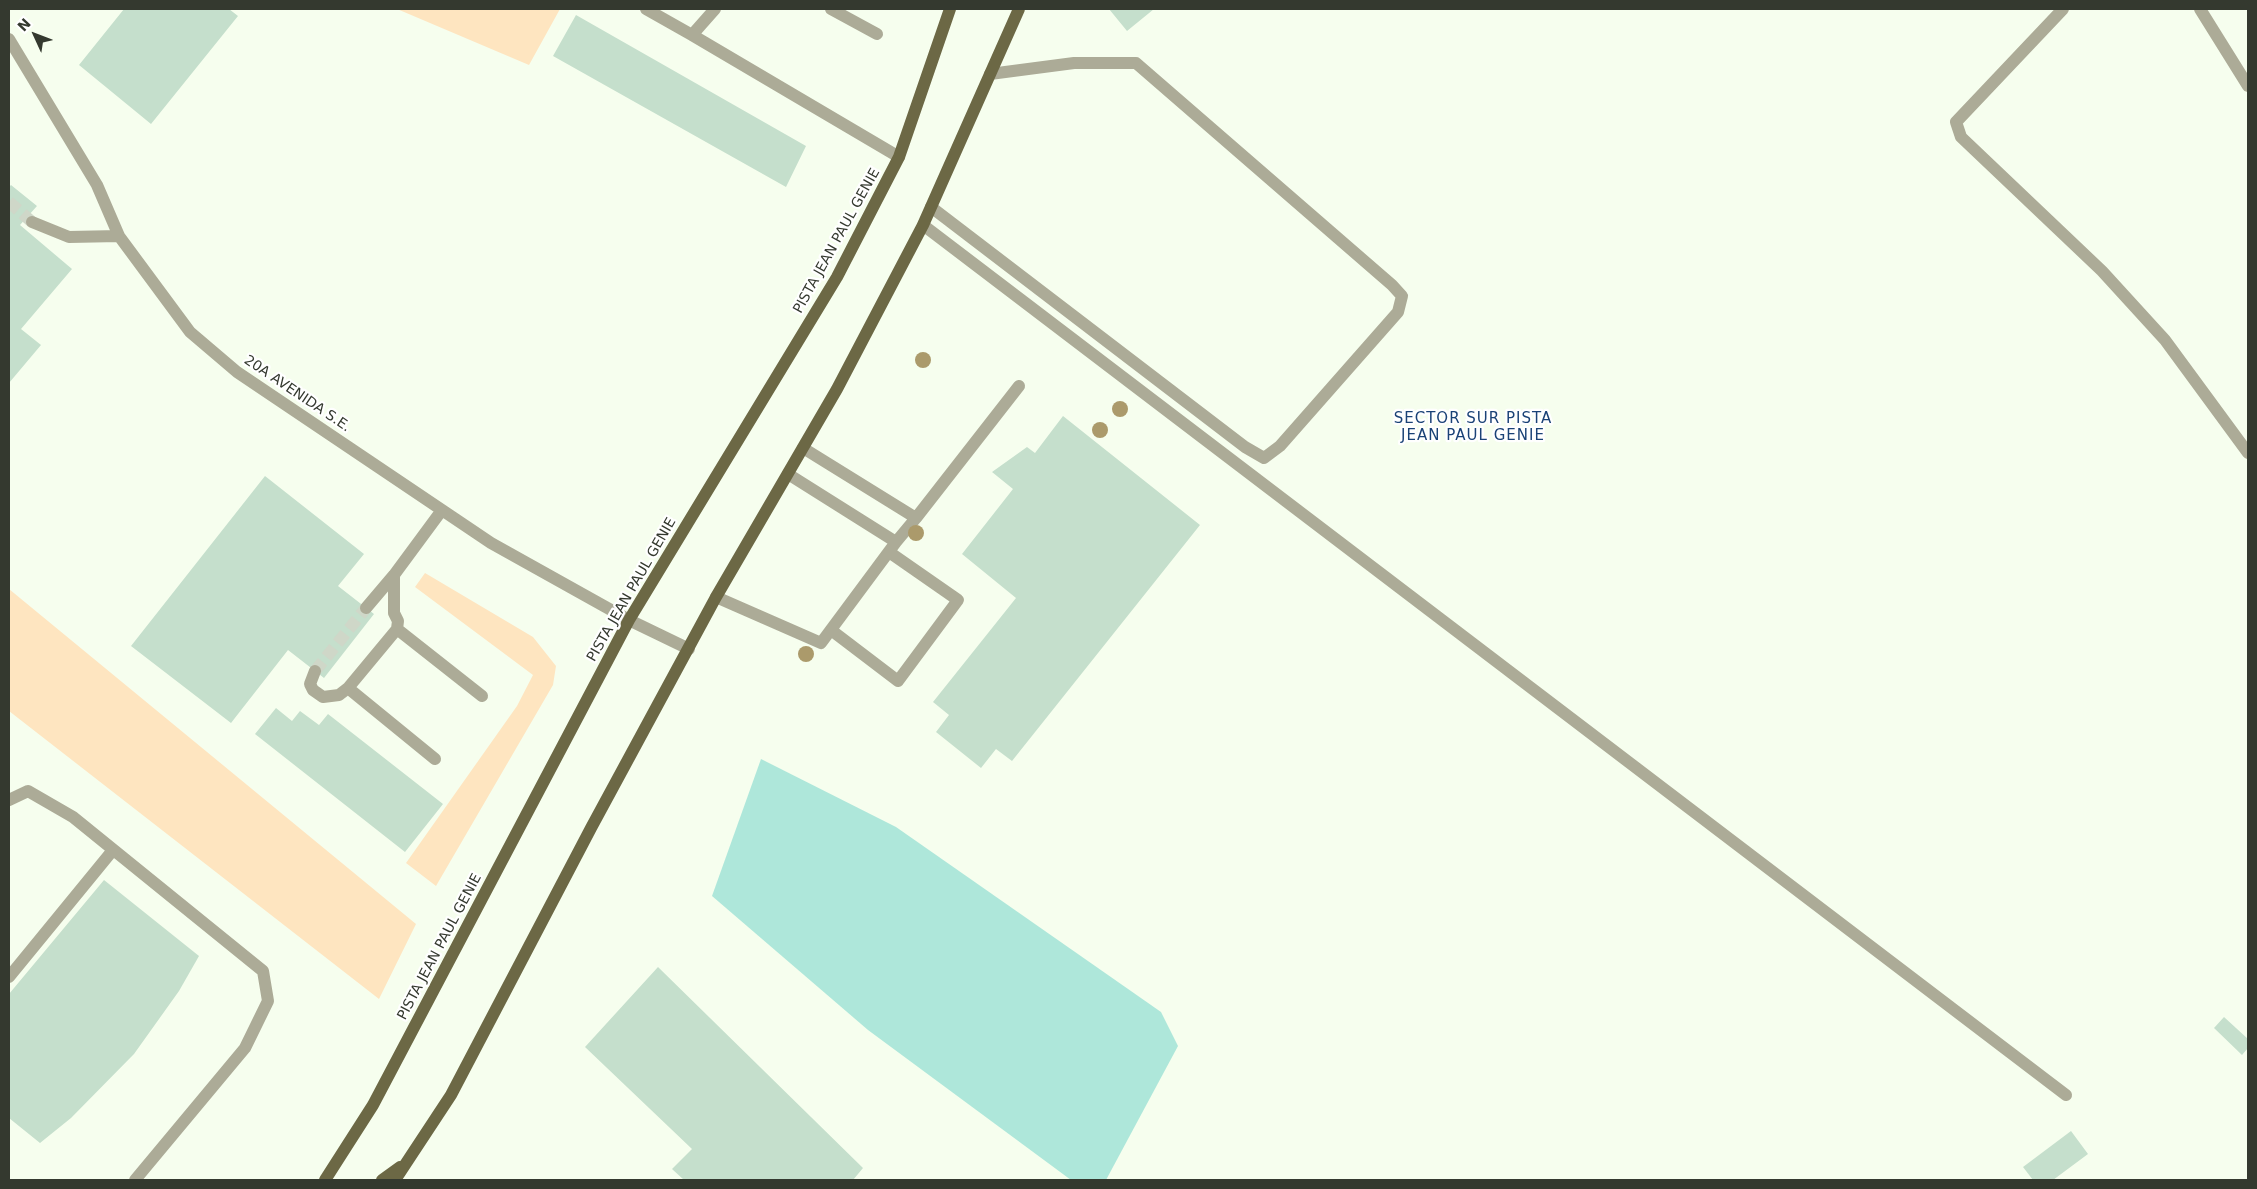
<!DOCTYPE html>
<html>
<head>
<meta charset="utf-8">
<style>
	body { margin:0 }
	#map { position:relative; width:2257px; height:1189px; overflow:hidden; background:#f6feee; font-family:"DejaVu Sans",sans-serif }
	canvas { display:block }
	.frame { position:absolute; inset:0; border:10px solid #34392f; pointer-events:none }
	.north { position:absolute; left:10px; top:10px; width:50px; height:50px; -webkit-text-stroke:4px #fff; paint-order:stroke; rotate:313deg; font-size:14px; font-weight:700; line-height:20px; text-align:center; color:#34392f }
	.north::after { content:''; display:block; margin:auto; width:18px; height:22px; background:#34392f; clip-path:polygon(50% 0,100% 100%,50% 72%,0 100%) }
</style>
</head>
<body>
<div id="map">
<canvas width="2257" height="1189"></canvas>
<div class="frame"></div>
<div class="north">N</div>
</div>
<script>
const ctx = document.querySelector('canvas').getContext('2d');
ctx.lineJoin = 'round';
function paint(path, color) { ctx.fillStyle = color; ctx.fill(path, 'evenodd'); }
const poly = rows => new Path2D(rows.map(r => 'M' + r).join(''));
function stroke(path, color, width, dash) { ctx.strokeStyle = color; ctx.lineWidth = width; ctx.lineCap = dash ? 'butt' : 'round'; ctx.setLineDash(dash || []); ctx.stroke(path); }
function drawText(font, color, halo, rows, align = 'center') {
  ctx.font = font + ' "DejaVu Sans",sans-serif'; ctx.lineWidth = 4.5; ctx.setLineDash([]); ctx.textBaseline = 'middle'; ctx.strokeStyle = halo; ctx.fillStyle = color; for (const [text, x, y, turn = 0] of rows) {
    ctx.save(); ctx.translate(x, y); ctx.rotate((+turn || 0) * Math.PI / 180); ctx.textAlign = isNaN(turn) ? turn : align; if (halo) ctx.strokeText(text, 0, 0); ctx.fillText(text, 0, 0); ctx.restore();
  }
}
paint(poly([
	[397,9,560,9,529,65],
	[425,573,533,637,556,666,553,685,436,886,406,863,517,706,533,675,415,587],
	[9,589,416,924,379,999,9,711]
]), '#fee5c0');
paint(poly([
	[761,759,896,827,1161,1012,1178,1046,1106,1180,1071,1180,868,1030,712,896]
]), '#aee7da');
paint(poly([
	[124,9,229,9,238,16,151,124,79,65],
	[1109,9,1154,9,1127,31],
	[576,15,806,146,786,187,553,56],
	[11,185,37,206,20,225,72,269,21,329,41,345,9,383,9,187],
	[1063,416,1200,525,1012,761,996,749,981,768,936,732,949,715,933,702,1016,598,962,554,1013,489,992,472,1027,447,1035,453],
	[265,476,364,554,338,586,374,614,324,678,288,650,231,723,131,646],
	[276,708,292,721,300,711,319,725,328,714,443,804,405,852,255,734],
	[104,880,199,956,179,991,134,1054,71,1118,40,1143,9,1118,9,994],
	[658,967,863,1168,853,1180,684,1180,672,1169,692,1149,585,1047],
	[2224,1017,2248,1039,2248,1048,2242,1055,2214,1028],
	[2071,1131,2088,1154,2053,1180,2033,1180,2023,1167]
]), '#c5dfcc');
stroke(poly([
	[9,202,32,222],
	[315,671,366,608]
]), '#cfd7c8', 12, [12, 6]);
stroke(poly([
	[646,9,692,35,715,9],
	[831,9,877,34],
	[2063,9,1956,122,1961,137,2102,271,2165,340,2248,453],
	[2200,9,2248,86],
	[692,35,899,157],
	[9,39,97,185,119,236,190,332,237,372,491,543,629,620,689,649],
	[931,207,1245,447,1264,458,1280,446,1398,312,1402,296,1392,285,1136,63,1074,63,990,74],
	[32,222,69,237,119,236],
	[923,225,2066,1095],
	[803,448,916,518,1019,386],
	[788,474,896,542,916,518],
	[716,597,821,643,896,542],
	[366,608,394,575,442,510],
	[397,629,482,696],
	[831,630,898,681,958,600,889,552],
	[315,671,310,684,313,690,323,697,339,695,348,688,397,629,398,621,394,613,394,575],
	[348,688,435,759],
	[9,800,28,791,73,817,263,971,268,1001,245,1048,135,1180],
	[9,977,113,850]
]), '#acab97', 12);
stroke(poly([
	[325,1180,373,1105,629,620,837,277,899,157,950,9],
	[382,1180,400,1167],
	[395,1180,451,1095,591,828,716,597,837,389,923,225,1019,9]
]), '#6c6845', 12);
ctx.fillStyle = '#ab9a6b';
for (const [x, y] of [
	[923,360],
	[1120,409],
	[1100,430],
	[916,533],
	[806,654]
]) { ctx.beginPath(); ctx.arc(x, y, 8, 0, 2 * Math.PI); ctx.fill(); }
drawText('14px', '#34392f', '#fff', [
	["PISTA JEAN PAUL GENIE",837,241,-61],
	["20A AVENIDA S.E.",297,394,34],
	["PISTA JEAN PAUL GENIE",632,590,-60],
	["PISTA JEAN PAUL GENIE",440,947,-62]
]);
ctx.letterSpacing = '1px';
drawText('15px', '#1a4276', '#fff', [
	["SECTOR SUR PISTA",1473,419],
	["JEAN PAUL GENIE",1473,436]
]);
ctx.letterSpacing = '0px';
</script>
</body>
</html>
